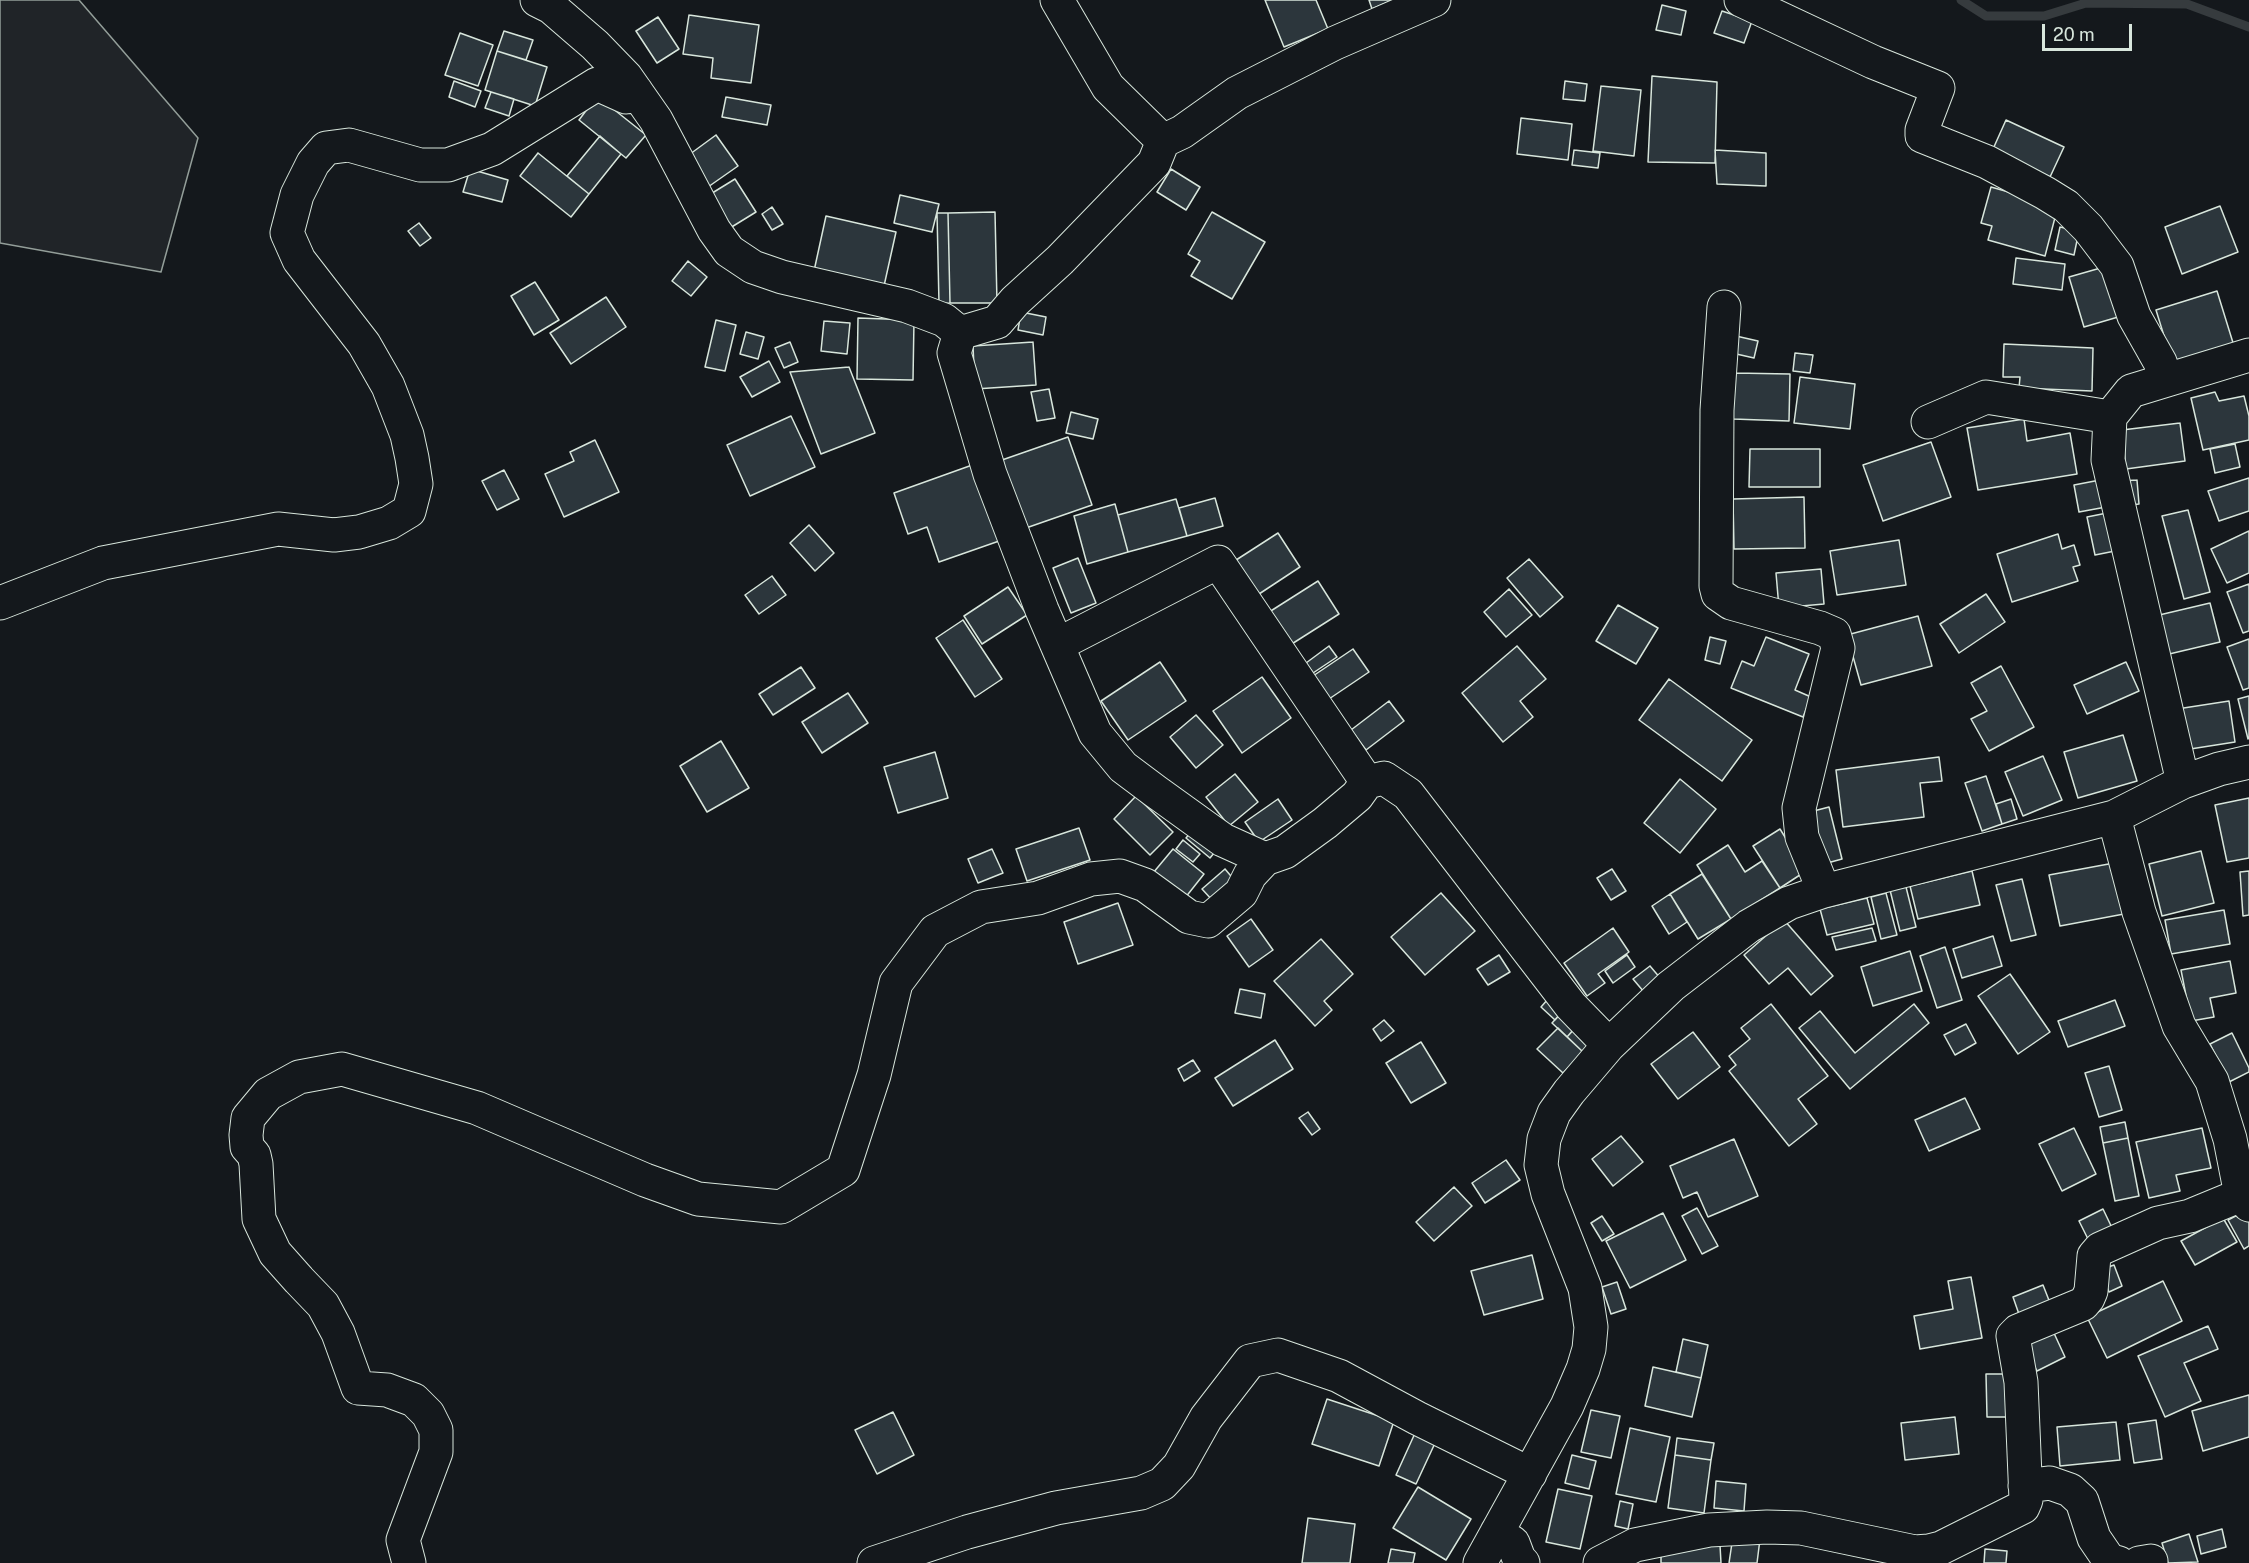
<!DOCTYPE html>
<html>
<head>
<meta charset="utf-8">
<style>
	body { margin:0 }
	#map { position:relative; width:2249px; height:1563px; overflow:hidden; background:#14181c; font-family:"Public Sans",sans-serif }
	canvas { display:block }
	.scale { position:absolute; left:2042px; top:24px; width:90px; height:27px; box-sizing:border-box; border:3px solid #d8e6dc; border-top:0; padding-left:8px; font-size:18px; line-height:21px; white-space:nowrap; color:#d8e6dc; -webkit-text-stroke:4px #14181c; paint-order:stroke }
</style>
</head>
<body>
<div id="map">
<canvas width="2249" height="1563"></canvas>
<div class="scale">20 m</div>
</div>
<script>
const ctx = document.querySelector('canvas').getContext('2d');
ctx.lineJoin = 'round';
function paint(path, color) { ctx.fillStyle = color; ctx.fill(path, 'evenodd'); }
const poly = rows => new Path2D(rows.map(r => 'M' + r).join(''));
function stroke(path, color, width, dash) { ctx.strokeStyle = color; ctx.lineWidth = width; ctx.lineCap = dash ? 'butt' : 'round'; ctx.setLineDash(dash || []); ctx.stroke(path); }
const green = poly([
	[0,0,79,0,198,138,161,272,0,243,0,0]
]);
paint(green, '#202428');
stroke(green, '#939e99', 1.5);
stroke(poly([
	[1961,0,1986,16,2044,16,2086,3,2187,4,2249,27]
]), '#363b3e', 9);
const building = poly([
	[1265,0,1316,0,1328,29,1284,47,1265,0],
	[1369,0,1393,0,1372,9,1369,0],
	[1662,5,1686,11,1681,35,1656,30,1662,5],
	[1722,11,1752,21,1744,43,1714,33,1722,11],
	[689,15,759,25,751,83,711,78,713,58,683,54,689,15],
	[658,17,679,49,657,63,636,31,658,17],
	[504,31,533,40,526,60,497,51,504,31],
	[460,33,493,45,478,86,445,75,460,33],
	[497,51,547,67,535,106,485,90,497,51],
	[1652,76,1717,82,1715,163,1648,162,1652,76],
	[454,81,481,91,475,107,449,97,454,81],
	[1565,81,1587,84,1585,101,1563,99,1565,81],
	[1601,86,1641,90,1634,156,1593,151,1601,86],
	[491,92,514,99,509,116,485,108,491,92],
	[597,96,646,135,626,158,579,120,597,96],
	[726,97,771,105,767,125,722,117,726,97],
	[1521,118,1572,124,1568,160,1517,154,1521,118],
	[2006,120,2064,147,2050,177,1993,149,2006,120],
	[716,135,738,166,708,187,686,157,716,135],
	[600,136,621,154,589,194,567,176,600,136],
	[1574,150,1600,153,1598,168,1572,165,1574,150],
	[1715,150,1766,153,1766,186,1717,184,1715,150],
	[538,153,589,194,571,217,520,176,538,153],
	[470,169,508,180,502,202,463,192,470,169],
	[1171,169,1200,187,1186,210,1157,192,1171,169],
	[735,179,756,212,730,228,709,195,735,179],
	[1991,187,2058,206,2045,256,1988,240,1992,226,1981,223,1991,187],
	[900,195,939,204,932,232,894,223,900,195],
	[2220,206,2238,252,2182,274,2165,227,2220,206],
	[772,207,783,224,772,230,762,214,772,207],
	[995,212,997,303,950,303,948,213,995,212],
	[1212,212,1265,242,1232,299,1191,276,1200,261,1188,254,1212,212],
	[937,213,948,213,950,303,939,304,937,213],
	[826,216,896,232,884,286,814,271,826,216],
	[419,223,431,238,420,246,408,231,419,223],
	[2060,227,2079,231,2074,255,2055,250,2060,227],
	[2016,258,2065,264,2062,290,2013,284,2016,258],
	[688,261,707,277,691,296,672,281,688,261],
	[2111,265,2125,315,2084,327,2069,277,2111,265],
	[535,282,559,320,534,335,511,296,535,282],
	[2217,291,2234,346,2173,365,2156,310,2217,291],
	[606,297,626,327,571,364,550,333,606,297],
	[1021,312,1046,317,1043,335,1018,330,1021,312],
	[858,318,914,320,913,380,857,379,858,318],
	[716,320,736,325,725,371,705,367,716,320],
	[824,321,850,323,847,354,821,351,824,321],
	[746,332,764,337,758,359,740,354,746,332],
	[1736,336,1758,341,1754,358,1732,353,1736,336],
	[790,342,798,362,784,368,775,348,790,342],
	[1033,342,1036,385,975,389,973,346,1033,342],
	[2004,344,2093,348,2092,391,2019,388,2020,377,2003,377,2004,344],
	[1795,353,1813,355,1810,373,1793,371,1795,353],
	[769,361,780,382,752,397,740,377,769,361],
	[849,367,875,433,821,454,790,372,849,367],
	[1734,373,1790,374,1789,421,1733,419,1734,373],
	[1800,377,1855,384,1850,429,1794,423,1800,377],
	[1049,389,1055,418,1037,421,1031,392,1049,389],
	[2215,392,2219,401,2244,396,2249,416,2249,440,2203,450,2191,398,2215,392],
	[1071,412,1098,419,1093,439,1066,433,1071,412],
	[791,416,815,467,750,496,727,445,791,416],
	[2024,419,2027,441,2070,433,2077,474,1978,490,1967,428,2024,419],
	[2180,423,2185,461,2126,469,2122,430,2180,423],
	[1068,437,1092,505,1026,528,1002,460,1068,437],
	[595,440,619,492,564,517,545,474,574,461,570,452,595,440],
	[1931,442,1951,497,1883,521,1863,465,1931,442],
	[2235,444,2240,467,2215,473,2210,449,2235,444],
	[1750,449,1820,449,1820,487,1749,487,1750,449],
	[975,464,1002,540,939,562,927,527,908,534,894,493,975,464],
	[504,470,519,499,497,510,482,481,504,470],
	[2249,478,2249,511,2219,521,2208,491,2249,478],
	[2100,480,2106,507,2079,512,2074,485,2100,480],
	[2137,480,2139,504,2122,506,2121,481,2137,480],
	[1804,497,1805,548,1734,549,1733,499,1804,497],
	[1215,498,1223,526,1187,536,1179,508,1215,498],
	[1176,499,1187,536,1128,552,1118,515,1176,499],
	[1115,504,1128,552,1087,564,1074,516,1115,504],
	[2188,510,2210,592,2184,599,2162,516,2188,510],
	[2107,513,2115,551,2095,555,2087,517,2107,513],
	[809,525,834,553,815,571,790,543,809,525],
	[2249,531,2249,573,2227,583,2211,549,2249,531],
	[1278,533,1300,567,1256,596,1233,562,1278,533],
	[2058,534,2062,549,2074,545,2080,565,2073,567,2078,581,2012,602,1997,554,2058,534],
	[1899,540,1906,585,1837,595,1830,551,1899,540],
	[1078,558,1096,603,1071,613,1053,568,1078,558],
	[1529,559,1563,597,1540,617,1507,578,1529,559],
	[1821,569,1824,604,1779,608,1776,573,1821,569],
	[772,576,786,595,759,614,745,595,772,576],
	[1318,581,1339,614,1287,647,1266,614,1318,581],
	[2249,584,2249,631,2243,633,2227,592,2249,584],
	[1008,587,1027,615,982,644,964,616,1008,587],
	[1509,589,1532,615,1506,637,1484,612,1509,589],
	[1986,594,2005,622,1959,653,1940,624,1986,594],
	[2210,603,2220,642,2165,655,2155,616,2210,603],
	[1618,605,1658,628,1636,664,1596,641,1618,605],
	[1918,616,1932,666,1861,685,1847,635,1918,616],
	[963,620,1002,679,975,697,936,638,963,620],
	[1710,637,1726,641,1720,664,1705,660,1710,637],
	[1766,637,1809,654,1795,690,1811,697,1803,717,1731,688,1742,661,1754,666,1766,637],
	[2249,639,2249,688,2243,690,2227,647,2249,639],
	[1329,646,1337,657,1313,673,1306,663,1329,646],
	[1517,646,1546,679,1520,701,1533,717,1503,742,1462,693,1517,646],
	[1353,649,1369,672,1326,701,1310,678,1353,649],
	[1160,662,1186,701,1128,740,1101,701,1160,662],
	[2126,662,2139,691,2087,714,2074,685,2126,662],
	[2001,666,2034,727,1989,751,1971,719,1987,711,1971,683,2001,666],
	[801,667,815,688,773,715,759,694,801,667],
	[1262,677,1291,718,1242,753,1213,711,1262,677],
	[1669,679,1752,740,1722,781,1639,720,1669,679],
	[848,693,868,723,822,753,802,722,848,693],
	[2249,696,2249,738,2248,739,2238,699,2249,696],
	[1389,701,1404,721,1366,750,1351,730,1389,701],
	[2229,701,2235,742,2184,750,2177,709,2229,701],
	[1196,715,1223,745,1196,768,1170,737,1196,715],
	[2123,735,2137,781,2078,798,2064,752,2123,735],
	[721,741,749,788,707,812,680,766,721,741],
	[935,752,948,798,898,813,884,767,935,752],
	[2043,756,2062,800,2023,816,2005,772,2043,756],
	[1939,757,1942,781,1920,783,1924,817,1843,827,1836,770,1939,757],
	[1235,774,1258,802,1229,826,1206,797,1235,774],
	[1986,776,2002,824,1982,831,1965,783,1986,776],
	[1680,779,1716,809,1680,853,1644,823,1680,779],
	[1136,796,1173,832,1150,855,1114,819,1136,796],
	[2249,798,2249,858,2227,862,2215,805,2249,798],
	[1278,799,1292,820,1259,842,1245,822,1278,799],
	[2011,799,2017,819,2002,824,1996,804,2011,799],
	[1829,807,1842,859,1820,865,1806,813,1829,807],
	[1195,827,1219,847,1210,858,1186,838,1195,827],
	[1079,828,1090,860,1027,881,1016,849,1079,828],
	[1780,829,1806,871,1780,888,1753,846,1780,829],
	[1183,840,1200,854,1193,862,1176,849,1183,840],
	[1728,845,1745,872,1762,861,1780,888,1731,919,1697,865,1728,845],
	[992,849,1003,873,978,883,968,859,992,849],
	[1173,849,1204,874,1185,898,1153,873,1173,849],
	[2201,851,2214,903,2162,916,2149,864,2201,851],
	[2114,863,2124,914,2060,926,2049,875,2114,863],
	[1225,869,1236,882,1213,901,1202,889,1225,869],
	[1612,869,1626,891,1611,900,1597,878,1612,869],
	[1972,871,1980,905,1918,919,1910,886,1972,871],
	[2249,871,2249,915,2243,916,2240,872,2249,871],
	[1702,874,1731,919,1698,939,1670,894,1702,874],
	[2022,879,2036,935,2011,941,1996,885,2022,879],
	[1906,887,1916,927,1900,931,1890,890,1906,887],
	[1441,893,1475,931,1425,975,1391,937,1441,893],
	[1886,893,1897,935,1881,939,1871,897,1886,893],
	[1670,894,1687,922,1669,934,1652,906,1670,894],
	[1867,898,1874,924,1827,935,1820,909,1867,898],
	[1118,903,1133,945,1078,964,1064,922,1118,903],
	[2224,910,2230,944,2171,954,2165,920,2224,910],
	[1251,919,1273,950,1249,967,1227,936,1251,919],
	[1784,920,1833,976,1811,995,1788,968,1769,984,1744,955,1784,920],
	[1613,928,1629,952,1598,974,1605,983,1587,996,1564,963,1613,928],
	[1872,928,1876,941,1836,950,1832,937,1872,928],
	[1993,936,2002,966,1962,978,1953,949,1993,936],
	[1321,939,1353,974,1324,1001,1332,1010,1315,1026,1274,981,1321,939],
	[1945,947,1962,1000,1937,1008,1920,956,1945,947],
	[1910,951,1922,991,1873,1006,1861,967,1910,951],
	[1499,955,1510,972,1488,985,1477,969,1499,955],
	[1627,955,1635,967,1613,983,1605,971,1627,955],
	[2230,961,2236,993,2210,998,2214,1017,2191,1021,2181,970,2230,961],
	[1650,966,1661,979,1644,992,1633,979,1650,966],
	[2010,974,2050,1032,2018,1054,1978,996,2010,974],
	[1240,989,1265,994,1261,1018,1235,1013,1240,989],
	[1548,999,1562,1012,1555,1020,1541,1007,1548,999],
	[2115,1000,2125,1026,2068,1047,2058,1021,2115,1000],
	[1771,1004,1828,1076,1798,1099,1817,1124,1789,1146,1729,1071,1736,1065,1729,1056,1750,1039,1741,1028,1771,1004],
	[1914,1004,1929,1023,1850,1089,1799,1028,1820,1011,1855,1053,1914,1004],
	[1562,1012,1577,1026,1567,1037,1552,1023,1562,1012],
	[1384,1020,1394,1031,1381,1041,1373,1029,1384,1020],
	[1966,1024,1976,1043,1955,1055,1944,1035,1966,1024],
	[1558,1028,1583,1052,1563,1073,1537,1049,1558,1028],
	[1574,1029,1590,1044,1583,1052,1567,1037,1574,1029],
	[1693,1032,1720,1067,1678,1099,1651,1064,1693,1032],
	[2232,1033,2249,1068,2249,1072,2229,1082,2210,1044,2232,1033],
	[1275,1040,1293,1069,1233,1106,1215,1078,1275,1040],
	[1421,1042,1446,1083,1411,1103,1386,1063,1421,1042],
	[1193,1060,1200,1071,1184,1081,1178,1069,1193,1060],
	[2109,1066,2122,1110,2099,1117,2085,1073,2109,1066],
	[1965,1098,1980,1129,1929,1151,1915,1120,1965,1098],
	[1308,1112,1320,1129,1312,1135,1299,1118,1308,1112],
	[2125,1122,2128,1138,2103,1143,2100,1127,2125,1122],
	[2074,1128,2096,1174,2062,1191,2039,1144,2074,1128],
	[2202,1128,2211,1168,2176,1175,2180,1191,2149,1198,2136,1142,2202,1128],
	[1621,1136,1643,1162,1613,1186,1592,1159,1621,1136],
	[2128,1138,2139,1196,2115,1201,2103,1143,2128,1138],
	[1734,1139,1758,1196,1708,1217,1697,1192,1683,1198,1670,1166,1734,1139],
	[1506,1160,1520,1180,1485,1203,1472,1183,1506,1160],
	[1454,1187,1472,1206,1434,1241,1416,1222,1454,1187],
	[1697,1208,1718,1246,1702,1254,1682,1216,1697,1208],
	[2103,1209,2114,1232,2090,1243,2079,1221,2103,1209],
	[2245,1211,2249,1217,2249,1246,2244,1249,2228,1220,2245,1211],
	[1663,1213,1686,1260,1630,1288,1606,1241,1663,1213],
	[1602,1216,1614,1234,1602,1241,1591,1223,1602,1216],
	[2223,1218,2237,1242,2195,1265,2181,1241,2223,1218],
	[1532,1255,1543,1299,1484,1315,1471,1271,1532,1255],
	[2114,1265,2122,1286,2109,1292,2100,1270,2114,1265],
	[1971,1277,1982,1338,1920,1349,1914,1316,1953,1309,1948,1281,1971,1277],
	[2163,1281,2182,1321,2107,1358,2087,1317,2163,1281],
	[1617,1282,1626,1309,1611,1314,1602,1287,1617,1282],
	[2043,1285,2052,1308,2021,1320,2013,1297,2043,1285],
	[2208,1326,2218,1349,2184,1363,2201,1401,2165,1417,2138,1356,2208,1326],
	[2053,1331,2065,1357,2037,1371,2024,1346,2053,1331],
	[1683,1339,1708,1345,1701,1378,1676,1372,1683,1339],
	[1653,1367,1701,1378,1692,1417,1645,1406,1653,1367],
	[1986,1374,2007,1374,2008,1417,1987,1417,1986,1374],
	[2249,1395,2249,1437,2203,1451,2192,1411,2249,1395],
	[1327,1399,1394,1421,1379,1466,1312,1444,1327,1399],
	[1591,1410,1620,1416,1611,1458,1581,1452,1591,1410],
	[893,1412,914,1455,877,1474,855,1430,893,1412],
	[1955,1417,1959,1454,1905,1460,1901,1423,1955,1417],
	[2156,1420,2162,1459,2134,1463,2128,1424,2156,1420],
	[2116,1422,2120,1460,2060,1466,2057,1427,2116,1422],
	[1630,1428,1670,1437,1656,1502,1616,1494,1630,1428],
	[1416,1431,1436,1441,1416,1484,1396,1475,1416,1431],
	[1677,1438,1714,1443,1711,1460,1675,1455,1677,1438],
	[1572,1455,1596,1461,1589,1489,1565,1483,1572,1455],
	[1675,1455,1711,1460,1704,1513,1668,1508,1675,1455],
	[1716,1481,1746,1484,1744,1511,1714,1508,1716,1481],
	[1418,1487,1471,1519,1446,1560,1393,1528,1418,1487],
	[1558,1489,1592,1496,1580,1549,1546,1542,1558,1489],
	[1620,1501,1633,1504,1628,1529,1615,1526,1620,1501],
	[1308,1518,1355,1524,1350,1563,1302,1563,1308,1518],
	[2222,1529,2226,1547,2201,1554,2197,1536,2222,1529],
	[2189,1534,2198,1562,2168,1563,2162,1543,2189,1534],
	[1733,1536,1760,1539,1757,1563,1729,1563,1733,1536],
	[1720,1545,1721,1563,1661,1563,1661,1549,1720,1545],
	[1391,1549,1415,1553,1413,1563,1388,1563,1391,1549],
	[1985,1549,2007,1551,2006,1563,1984,1563,1985,1549]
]);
paint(building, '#2c363c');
stroke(building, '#d8e6dc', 1.5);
const minor = poly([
	[537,0,551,7,595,45,626,77,656,120,714,230,729,251,753,267,782,277,907,306,944,320,960,333],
	[1057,0,1108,87,1163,141],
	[1741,0,1873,62,1938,88,1922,130,1922,136,1987,162,2045,193,2066,206,2088,228,2117,266,2134,316,2160,362,2166,379],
	[1724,307,1717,410,1716,586,1718,594,1731,603,1820,628,1834,634,1838,648,1799,808,1802,837,1824,891],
	[960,333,954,353,990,474,1042,610,1095,733,1123,767,1155,791,1223,840,1265,859],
	[960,333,997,322,1015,301,1060,260,1154,163,1163,141,1182,132,1237,93,1335,43,1434,0],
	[1928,422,1986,397,2110,417],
	[0,603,103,563,278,529,334,535,359,532,389,523,409,511,416,484,412,458,407,435,388,386,364,344,299,260,287,233,297,195,313,163,326,148,349,145,420,165,448,165,492,149,597,84,626,97,636,91],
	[1057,645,1218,562,1367,782],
	[2183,782,2108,460,2110,417,2131,391,2249,355],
	[2114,817,2139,912,2179,1026,2212,1081,2230,1139,2241,1195,2249,1205],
	[2025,1486,2050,1483,2070,1490,2082,1501,2094,1538,2109,1560,2119,1563],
	[1497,1532,1513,1543,1519,1559,1523,1563],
	[409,1563,403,1540,436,1452,436,1430,428,1414,414,1400,387,1390,358,1388,338,1333,323,1305,299,1280,275,1253,259,1219,256,1164,254,1155,247,1147,246,1135,248,1118,268,1094,299,1077,342,1069,477,1108,645,1180,698,1199,781,1207,843,1170,874,1075,896,983,935,931,981,907,1038,898,1091,879,1120,876,1145,885,1189,917,1208,921,1241,893,1250,875,1265,859,1285,852,1325,823,1357,796,1367,782,1384,778,1408,794,1571,1006,1609,1045],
	[874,1563,967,1532,1056,1508,1141,1493,1162,1484,1179,1466,1206,1418,1250,1361,1278,1355,1339,1376,1417,1418,1530,1474],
	[1480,1563,1567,1406,1583,1369,1589,1349,1591,1327,1585,1288,1548,1194,1541,1165,1544,1139,1554,1113,1569,1092,1609,1045,1671,986,1749,926,1789,903,1824,891,2114,817,2183,782,2219,769,2249,762],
	[1600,1563,1635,1545,1709,1530,1767,1527,1801,1528,1915,1552,1929,1551,1941,1548,2023,1507,2026,1500,2021,1382,2013,1336,2018,1331,2083,1304,2088,1298,2091,1291,2094,1256,2100,1249,2158,1223,2190,1216,2241,1195],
	[2139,1563,2151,1561]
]);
stroke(minor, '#d8e6dc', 35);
stroke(minor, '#14181c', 33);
</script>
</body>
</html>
